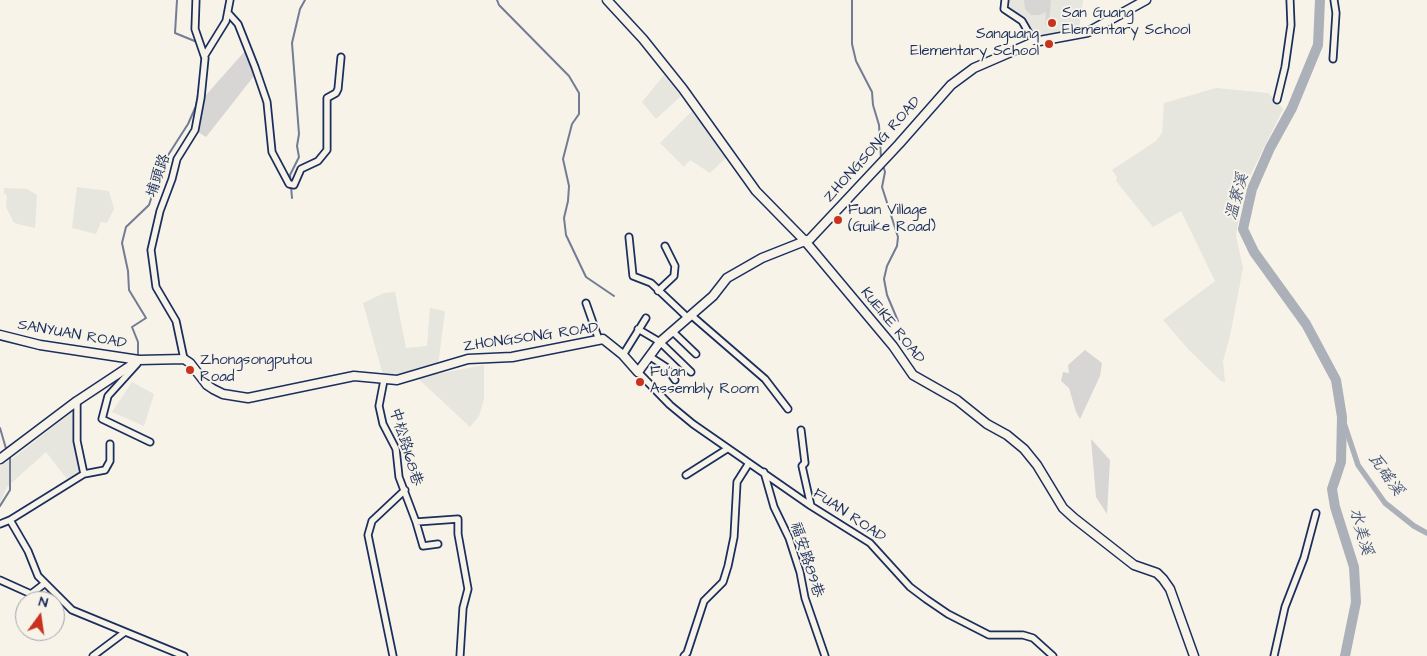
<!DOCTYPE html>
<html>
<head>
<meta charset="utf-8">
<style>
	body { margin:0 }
	#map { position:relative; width:1427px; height:656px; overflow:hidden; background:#f7f3e8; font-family:"Architects Daughter",sans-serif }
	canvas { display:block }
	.north { position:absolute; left:15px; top:591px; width:50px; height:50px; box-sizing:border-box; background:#f7f3e8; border:1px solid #9fa5b1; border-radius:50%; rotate:14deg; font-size:14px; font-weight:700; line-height:20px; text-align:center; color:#1b2f5e }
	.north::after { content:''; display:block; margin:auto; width:18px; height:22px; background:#c8321e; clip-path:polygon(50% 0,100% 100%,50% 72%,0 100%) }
</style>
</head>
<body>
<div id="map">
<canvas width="1427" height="656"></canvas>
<div class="north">N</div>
</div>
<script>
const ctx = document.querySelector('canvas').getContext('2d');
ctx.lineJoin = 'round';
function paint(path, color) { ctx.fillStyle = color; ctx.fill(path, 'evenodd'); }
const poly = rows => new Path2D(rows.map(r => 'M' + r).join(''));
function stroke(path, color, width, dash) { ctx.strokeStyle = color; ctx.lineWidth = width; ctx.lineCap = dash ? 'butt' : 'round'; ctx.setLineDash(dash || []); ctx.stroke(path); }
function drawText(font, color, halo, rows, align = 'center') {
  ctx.font = font + ' "Architects Daughter","LXGW WenKai TC",sans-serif'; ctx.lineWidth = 4; ctx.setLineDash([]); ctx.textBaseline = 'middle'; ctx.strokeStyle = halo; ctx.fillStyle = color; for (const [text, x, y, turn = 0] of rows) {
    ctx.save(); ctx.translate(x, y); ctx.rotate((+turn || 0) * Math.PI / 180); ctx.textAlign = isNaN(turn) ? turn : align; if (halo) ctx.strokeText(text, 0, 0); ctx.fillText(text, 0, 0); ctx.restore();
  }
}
paint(poly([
	[1008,0,1083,0,1078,35,1032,43,1030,34,1008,8],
	[664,75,681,96,656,119,642,102],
	[1216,88,1268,93,1283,109,1243,190,1236,236,1243,268,1230,336,1223,361,1225,382,1221,381,1188,349,1163,320,1215,281,1181,211,1153,227,1116,181,1117,177,1112,170,1156,141,1162,133,1164,103],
	[692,111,727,157,710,173,690,160,684,167,660,143],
	[77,187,109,191,114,209,107,223,101,222,96,234,72,228],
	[4,188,27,189,37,195,35,228,14,223,6,207,7,195,4,194],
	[395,292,406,348,427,346,430,308,445,311,437,374,484,365,484,399,479,416,470,427,412,373,403,377,383,375,363,303,384,293],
	[132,382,154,394,144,426,112,412],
	[72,412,75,445,82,471,67,479,46,452,7,487,0,503,0,466,12,459]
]), '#e6e5de');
paint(poly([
	[1024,0,1051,0,1049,25,1045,25,1046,12,1039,15,1031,15,1025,9],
	[245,51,254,76,206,137,198,132,206,95],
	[1085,350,1102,363,1100,376,1080,419,1076,412,1069,388,1061,381,1063,372,1069,373,1068,365],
	[1091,439,1110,460,1107,514,1096,497]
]), '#d7d6d4');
stroke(poly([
	[177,0,175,33,197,42],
	[497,0,499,5,569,76,579,93,579,114,572,124,563,159,569,186,568,201,564,218,566,235,586,277,614,296],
	[852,0,852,44,856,61,872,92,873,105,879,125,881,158],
	[200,51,202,61],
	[883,165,885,172,882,187,898,237,897,246,887,266,884,279,887,295,898,321],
	[292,198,290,175,299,157,297,146,299,134,292,43,300,9,305,0],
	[138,357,138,342,132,327,146,318,129,290,128,271,122,243,126,227,149,205,152,196,149,185,188,124,196,106,200,83],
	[0,428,7,452],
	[0,506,10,490,10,455]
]), '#727c95', 2);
stroke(poly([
	[1342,417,1358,465,1385,503,1414,526,1427,533]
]), '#acb0b9', 5.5);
stroke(poly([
	[1320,0,1318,45,1292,108,1270,148,1252,189,1243,229,1254,252,1306,324,1336,380,1342,417,1341,462,1332,489,1335,507,1354,567,1356,602,1345,656]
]), '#acb0b9', 10);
const minor = poly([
	[1005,0,1004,9,1022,21,1034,42],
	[229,14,238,24,255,67,267,102,272,152,289,184,294,185,301,169,318,161,327,150,327,98,336,93,338,89,341,57],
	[205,55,226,21,230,0],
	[1333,59,1336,13,1334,0],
	[1277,100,1285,67,1291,25,1290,0],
	[629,237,633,276,651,283,688,318],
	[658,291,674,276,675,266,665,246],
	[586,303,599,340],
	[691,315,765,379,788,409],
	[638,329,660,342,691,372],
	[673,332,696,354],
	[623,355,646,318],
	[649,356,666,367,675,380],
	[184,359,176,321,156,287,151,250,160,211,172,179,177,159,195,130,201,98,205,58,195,29,196,0],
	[137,364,108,396,102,419,150,442],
	[638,372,670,405,693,424,811,506,870,543,910,587,926,599,948,614,989,635,1023,635,1033,638,1053,656],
	[384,380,379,406,383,424,396,449,399,477,416,522,458,519,458,534,468,589,463,608,460,656],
	[801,430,805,463,802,466,811,506],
	[764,472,774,507,789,538,800,572,805,598,825,656],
	[84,474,105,470,110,461,110,444],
	[686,475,727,449],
	[10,520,28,551,38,576,72,610,184,656],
	[416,522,423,546,438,544],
	[0,524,10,520,84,474,77,441,77,401],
	[0,580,31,594,44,584],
	[93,656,125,632],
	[393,656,368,535,372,521,405,490],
	[684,656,687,653,704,601,723,582,728,566,734,537,737,482,749,463],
	[1274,656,1285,607,1304,558,1316,513]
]);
const tertiary = poly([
	[607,0,643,39,683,89,756,191,805,241,893,346,913,375,957,400,987,424,1007,435,1024,449,1037,465,1063,508,1074,518,1134,565,1157,573,1163,579,1170,589,1194,656],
	[0,335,40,345,139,360],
	[0,459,77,401,139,360,184,359,190,363,207,385,213,389,223,394,248,398,354,376,397,380,468,359,512,357,603,339,623,355,638,372,660,342,713,296,727,278,762,258,810,239,899,144,951,85,974,68,1034,42,1088,32,1146,0]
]);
stroke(minor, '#1b2f5e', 9);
stroke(tertiary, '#1b2f5e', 11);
stroke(minor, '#f7f3e8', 5.5);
stroke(tertiary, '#f7f3e8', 8);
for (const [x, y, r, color] of [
	[1052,23,5,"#c8321e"],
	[1049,44,5,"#c8321e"],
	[838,220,5,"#c8321e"],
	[190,370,5,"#c8321e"],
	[640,382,5,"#c8321e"]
]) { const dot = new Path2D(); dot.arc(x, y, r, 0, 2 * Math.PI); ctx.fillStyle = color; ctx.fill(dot); stroke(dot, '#f7f3e8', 2); }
drawText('15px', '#1b2f5e', '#f7f3e8', [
	["San Guang",1062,14],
	["Elementary School",1062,31],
	["Sanguang",1039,35,"right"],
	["Elementary School",1039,52,"right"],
	["Fuan Village",848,211],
	["(Guike Road)",848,228],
	["Zhongsongputou",200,361],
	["Road",200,378],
	["Fu'an",650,373],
	["Assembly Room",650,390]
], 'left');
drawText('15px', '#1b2f5e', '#f7f3e8', [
	["ZHONGSONG ROAD",873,150,-48],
	["埔頭路",159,176,-71],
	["KUEIKE ROAD",892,326,51],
	["SANYUAN ROAD",72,335,10],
	["ZHONGSONG ROAD",531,338,-8],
	["中松路168巷",405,447,73],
	["FUAN ROAD",849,516,34],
	["福安路89巷",806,560,72]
]);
drawText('italic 16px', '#465679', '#f7f3e8', [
	["溫寮溪",1238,197,-75],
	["瓦磘溪",1385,475,54],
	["水美溪",1360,532,74]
]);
</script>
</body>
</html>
